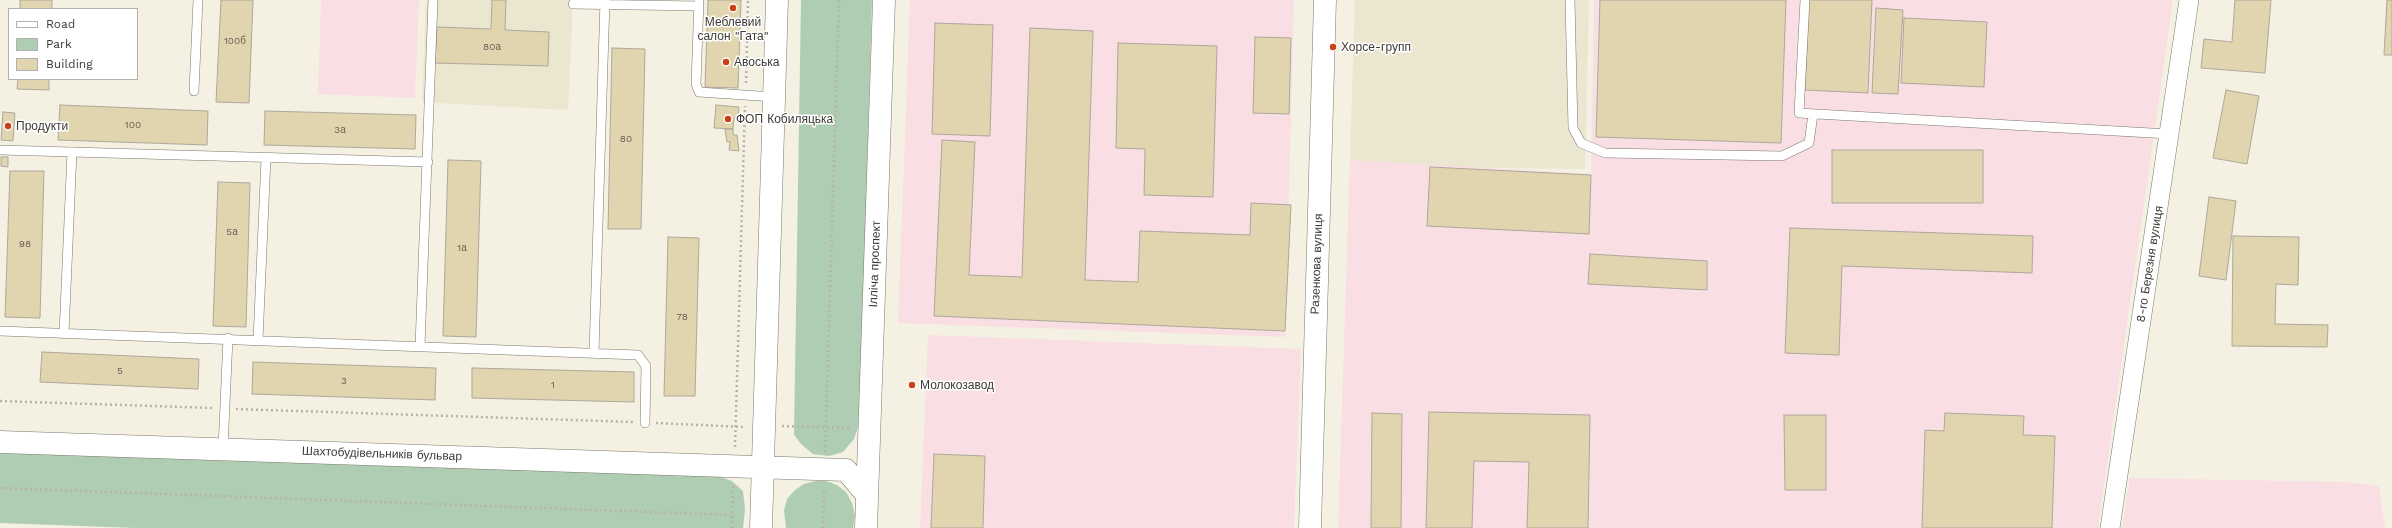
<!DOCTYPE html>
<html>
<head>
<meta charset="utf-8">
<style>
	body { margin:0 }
	#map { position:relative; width:2392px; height:528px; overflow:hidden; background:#f4f0e2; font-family:"Work Sans",sans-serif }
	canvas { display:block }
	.legend { position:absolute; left:8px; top:8px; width:130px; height:72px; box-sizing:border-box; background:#fff; border:1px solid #b1b0ae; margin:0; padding:5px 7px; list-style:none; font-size:12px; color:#3c3a35 }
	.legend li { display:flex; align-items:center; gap:8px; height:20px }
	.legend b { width:20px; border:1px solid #b1b0ae }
</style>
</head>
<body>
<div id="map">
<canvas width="2392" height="528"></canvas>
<ul class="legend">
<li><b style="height:5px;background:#fff"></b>Road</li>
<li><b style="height:11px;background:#afcdb3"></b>Park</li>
<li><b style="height:11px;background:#e1d5af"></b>Building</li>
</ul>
</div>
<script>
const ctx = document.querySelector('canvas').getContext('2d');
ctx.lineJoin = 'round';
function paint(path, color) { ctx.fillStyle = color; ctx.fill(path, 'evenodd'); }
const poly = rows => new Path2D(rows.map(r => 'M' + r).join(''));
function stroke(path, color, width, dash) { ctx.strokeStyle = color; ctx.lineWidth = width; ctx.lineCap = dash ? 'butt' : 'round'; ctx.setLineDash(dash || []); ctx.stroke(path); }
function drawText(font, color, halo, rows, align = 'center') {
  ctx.font = font + ' "Work Sans",sans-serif'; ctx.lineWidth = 3; ctx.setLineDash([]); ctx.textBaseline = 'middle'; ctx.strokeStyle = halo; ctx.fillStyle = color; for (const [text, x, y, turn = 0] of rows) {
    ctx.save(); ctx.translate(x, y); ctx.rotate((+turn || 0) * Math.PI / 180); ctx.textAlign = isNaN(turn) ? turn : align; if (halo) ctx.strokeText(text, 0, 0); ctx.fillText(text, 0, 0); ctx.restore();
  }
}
paint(poly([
	[426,0,573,0,568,110,422,102],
	[1355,0,1589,0,1585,169,1430,167,1350,160]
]), '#ebe6d0');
paint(poly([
	[321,0,419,0,415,98,318,94],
	[910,0,1294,0,1285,337,898,323],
	[1594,0,2173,0,2098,528,1338,528,1350,160,1591,174],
	[928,335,1301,349,1294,528,920,528],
	[2130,478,2344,482,2379,486,2385,528,2122,528]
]), '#f9dfe4');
paint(poly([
	[801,0,872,0,860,421,854,439,843,452,829,456,813,454,802,445,794,435],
	[0,448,715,475,732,481,743,491,745,509,743,528,135,528,0,523],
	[815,481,826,481,837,485,846,492,852,503,855,515,853,528,786,528,784,510,787,499,795,490,804,484]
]), '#afcdb3');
const building = poly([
	[20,0,52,0,52,9,20,9,20,0],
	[221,0,253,0,249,103,216,102,221,0],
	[492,0,506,0,505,30,549,32,548,66,435,63,437,27,491,29,492,0],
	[708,0,741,0,738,88,705,87,708,0],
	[1600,0,1786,0,1781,143,1596,137,1600,0],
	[1809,0,1872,0,1868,93,1805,90,1809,0],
	[2235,0,2271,0,2265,73,2201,68,2204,39,2232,42,2235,0],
	[2387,0,2392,0,2392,55,2384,55,2387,0],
	[1876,8,1903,10,1898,94,1872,93,1876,8],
	[1904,18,1987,22,1984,87,1901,83,1904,18],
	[935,23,993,25,990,136,932,134,935,23],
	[1030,28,1093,31,1085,280,1138,282,1140,231,1250,235,1251,203,1291,205,1285,331,934,316,942,140,975,142,969,275,1022,277,1030,28],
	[1255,37,1291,38,1289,114,1253,113,1255,37],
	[1118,43,1217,46,1213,197,1144,195,1145,149,1116,148,1118,43],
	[612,48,645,49,641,229,608,229,612,48],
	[18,79,49,79,49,90,17,89,18,79],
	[2226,90,2259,96,2247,164,2213,158,2226,90],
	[60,105,208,111,207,145,58,140,60,105],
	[716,105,739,107,738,118,734,118,733,129,714,128,716,105],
	[265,111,416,115,415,149,264,145,265,111],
	[3,112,15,113,13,141,1,140,3,112],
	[725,129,733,129,733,135,737,135,739,151,729,150,730,142,727,142,725,129],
	[1832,150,1983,150,1983,203,1832,203,1832,150],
	[1,157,8,157,8,167,1,166,1,157],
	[448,160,481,161,476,337,443,336,448,160],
	[1430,167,1591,175,1589,234,1427,226,1430,167],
	[10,171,44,171,40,318,5,317,10,171],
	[218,182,250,183,246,327,213,326,218,182],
	[2209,197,2236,201,2226,280,2199,276,2209,197],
	[1790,228,2033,236,2032,273,1842,266,1839,355,1785,353,1790,228],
	[2233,236,2299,237,2298,285,2276,284,2275,324,2328,325,2327,347,2232,346,2233,236],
	[668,237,699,238,695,396,664,396,668,237],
	[1590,254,1707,261,1707,290,1588,284,1590,254],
	[42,352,199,359,198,389,40,382,42,352],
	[253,362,436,368,435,400,252,394,253,362],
	[472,368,634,372,634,402,472,398,472,368],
	[1429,412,1590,415,1588,528,1527,528,1529,462,1474,461,1472,528,1426,528,1429,412],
	[1372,413,1402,414,1401,528,1371,528,1372,413],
	[1945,413,2024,416,2023,435,2055,436,2052,528,1922,528,1925,430,1944,431,1945,413],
	[1784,415,1826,415,1826,490,1785,490,1784,415],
	[934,454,985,456,983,528,931,528,934,454]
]);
paint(building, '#e1d5af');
stroke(building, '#aca89b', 1);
const service = poly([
	[699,0,696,84,699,92,774,97],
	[1570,0,1573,128,1581,143,1605,153,1782,156,1809,143,1813,114],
	[1805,0,1799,113,2169,134],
	[573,4,698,6],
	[194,91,198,0],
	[0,150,428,162],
	[0,331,638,355,646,366,645,423],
	[64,334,72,152],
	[258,340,266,158],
	[420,346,433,0],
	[594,352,605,0],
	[223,449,228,338]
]);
const minor = poly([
	[2110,528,2189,0]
]);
const tertiary = poly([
	[1310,528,1325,0]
]);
const secondary = poly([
	[0,442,846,470,867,495],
	[761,528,777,0],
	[866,528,884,0]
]);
stroke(service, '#7a776a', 10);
stroke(minor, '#7a776a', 20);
stroke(tertiary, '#7a776a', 23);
stroke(secondary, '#7a776a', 23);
stroke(poly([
	[746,83,748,0],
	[0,401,213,408],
	[236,409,633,422],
	[656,423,745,427],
	[782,426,851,428],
	[735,447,745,106],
	[825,452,839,0],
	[0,488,732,515],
	[732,528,733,484],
	[823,528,824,489]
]), '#b7b3a8', 2.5, [2, 3]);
stroke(service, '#fff', 9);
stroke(minor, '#fff', 19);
stroke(tertiary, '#fff', 22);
stroke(secondary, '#fff', 22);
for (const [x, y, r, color] of [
	[733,8,4,"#c94019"],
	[1333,47,4,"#c94019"],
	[726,62,4,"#c94019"],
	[728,119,4,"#c94019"],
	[8,126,4,"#c94019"],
	[912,385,4,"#c94019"]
]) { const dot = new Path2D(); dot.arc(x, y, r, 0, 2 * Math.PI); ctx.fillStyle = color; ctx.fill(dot); stroke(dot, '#fff', 1.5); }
drawText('10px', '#656154', null, [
	["100б",235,41],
	["80а",492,47],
	["100",133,125],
	["3а",340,130],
	["80",626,139],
	["5а",232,232],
	["98",25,244],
	["1а",462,248],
	["78",682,317],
	["5",120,371],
	["3",344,381],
	["1",553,385]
]);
drawText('12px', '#3c3a35', '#fff', [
	["Меблевий",733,22,"center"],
	["салон \"Гата\"",733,36,"center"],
	["Хорсе-групп",1341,47],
	["Авоська",734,62],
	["ФОП Кобиляцька",736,119],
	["Продукти",16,126],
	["Молокозавод",920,385]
], 'left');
drawText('12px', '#3c3a35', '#fff', [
	["Ілліча проспект",875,264,-88],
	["Разенкова вулиця",1317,264,-88],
	["8-го Березня вулиця",2150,264,-81],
	["Шахтобудівельників бульвар",382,454,2]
]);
</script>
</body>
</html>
